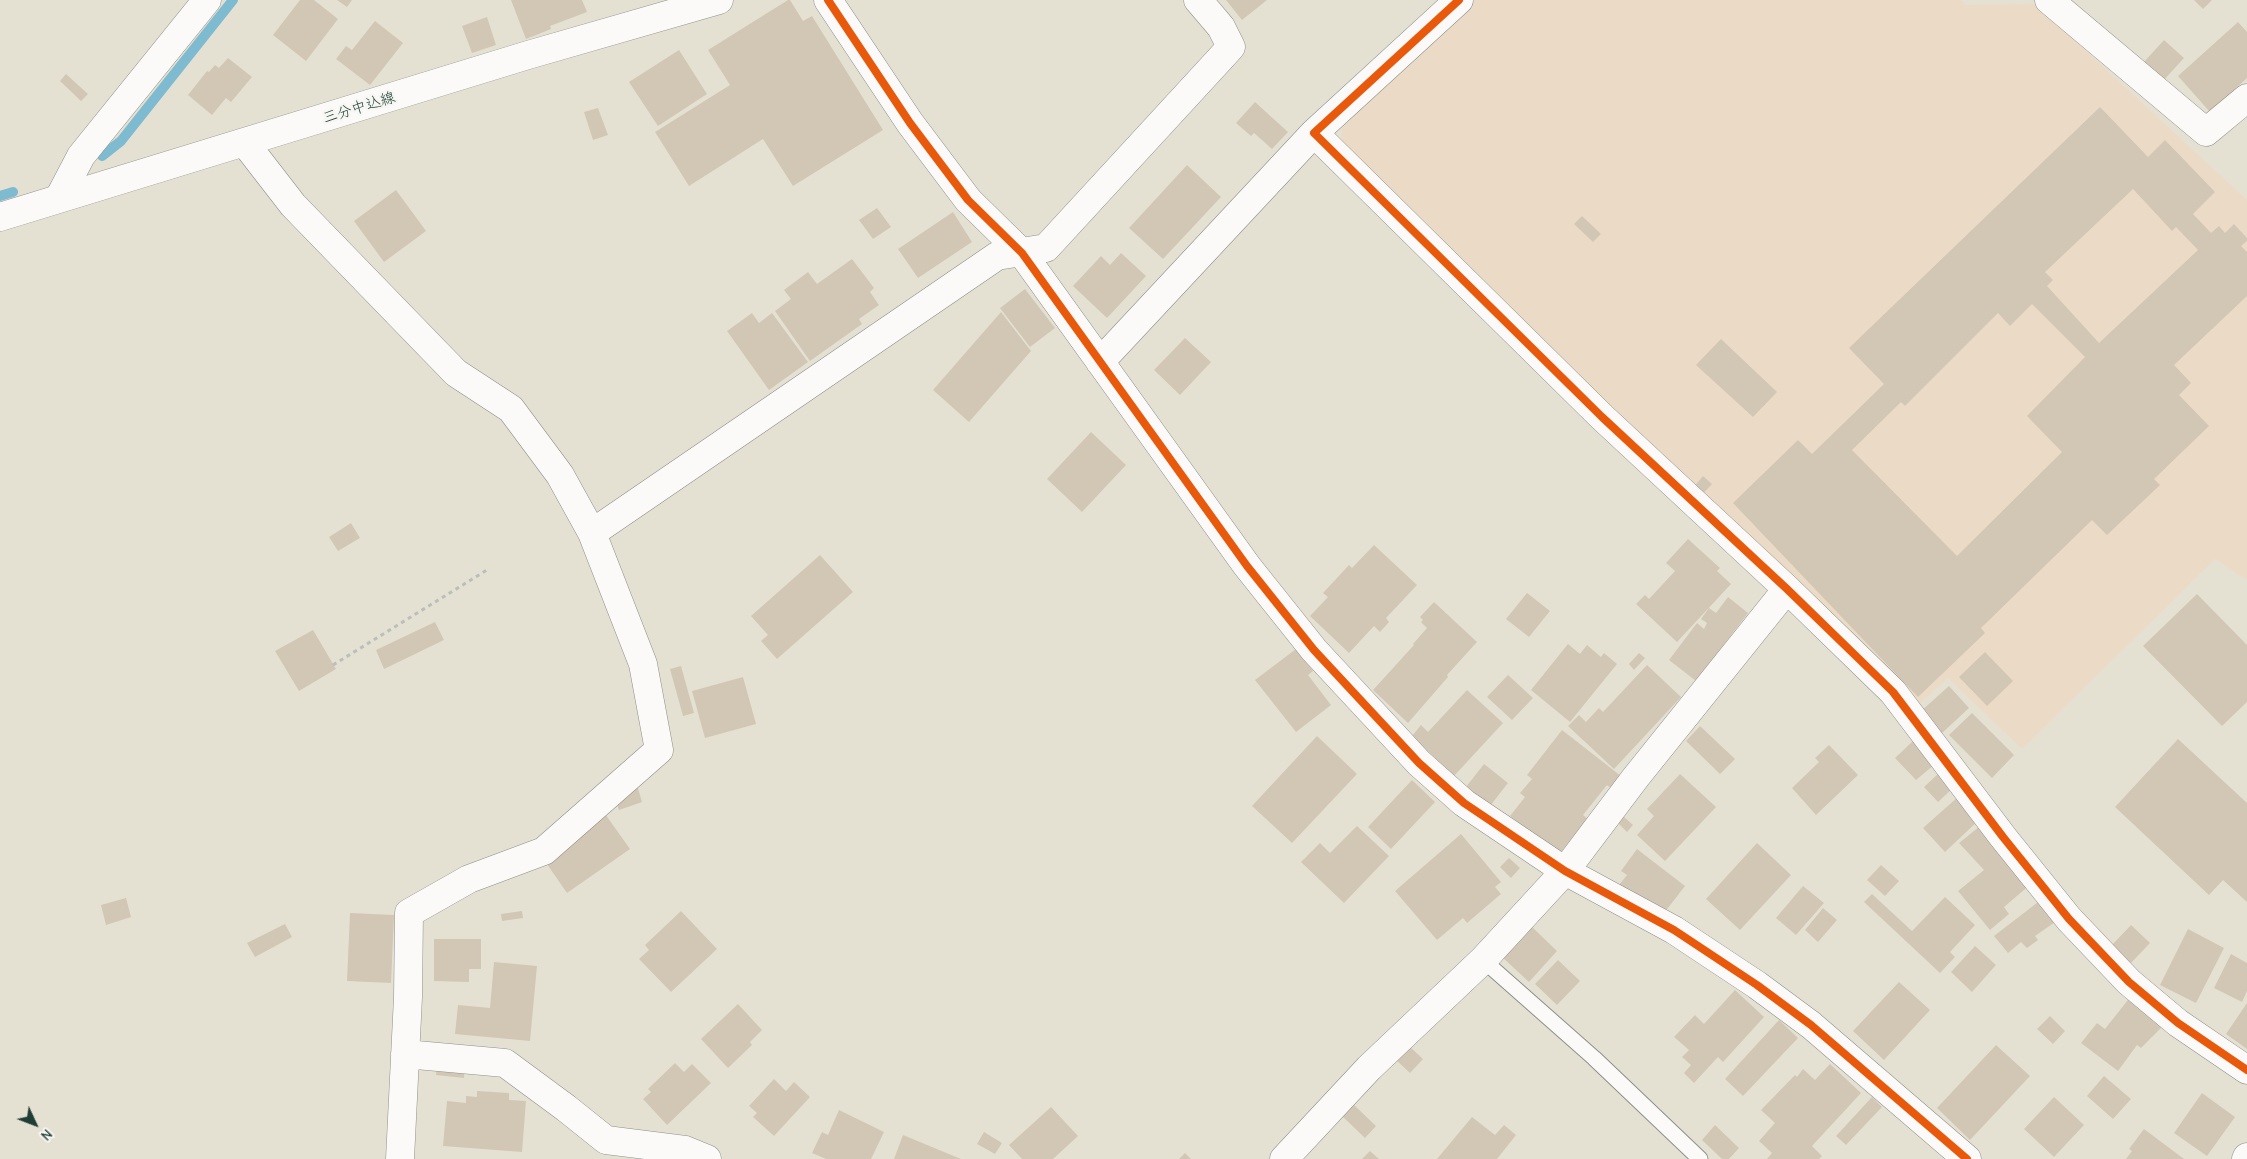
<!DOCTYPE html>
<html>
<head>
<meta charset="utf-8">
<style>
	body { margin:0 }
	#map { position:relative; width:2247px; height:1159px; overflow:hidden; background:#e4e1d3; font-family:"Comic Neue",sans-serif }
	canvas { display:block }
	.north { position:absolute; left:10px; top:1099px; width:50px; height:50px; -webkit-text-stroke:4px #f6f6f2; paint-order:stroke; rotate:133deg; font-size:14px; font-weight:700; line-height:20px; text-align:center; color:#1f3d34 }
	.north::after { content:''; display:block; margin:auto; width:18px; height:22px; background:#1f3d34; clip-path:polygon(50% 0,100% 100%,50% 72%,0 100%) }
</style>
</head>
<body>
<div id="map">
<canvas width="2247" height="1159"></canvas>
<div class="north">N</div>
</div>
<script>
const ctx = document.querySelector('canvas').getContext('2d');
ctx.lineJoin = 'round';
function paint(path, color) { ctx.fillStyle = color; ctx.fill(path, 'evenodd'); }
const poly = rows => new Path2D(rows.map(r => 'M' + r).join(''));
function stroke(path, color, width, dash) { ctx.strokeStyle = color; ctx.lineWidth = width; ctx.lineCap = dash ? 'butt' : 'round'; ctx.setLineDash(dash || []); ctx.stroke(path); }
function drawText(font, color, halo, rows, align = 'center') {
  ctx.font = font + ' "Comic Neue","Klee One",sans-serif'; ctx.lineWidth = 4.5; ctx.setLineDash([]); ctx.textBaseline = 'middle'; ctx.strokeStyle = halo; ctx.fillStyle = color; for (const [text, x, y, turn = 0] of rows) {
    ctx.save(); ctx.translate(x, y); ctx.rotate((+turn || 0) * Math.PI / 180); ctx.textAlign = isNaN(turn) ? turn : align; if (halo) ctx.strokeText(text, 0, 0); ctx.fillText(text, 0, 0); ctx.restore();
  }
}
paint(poly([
	[1475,0,1961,0,1966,5,2035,4,2247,200,2247,580,2215,559,2022,749,1948,678,1920,703,1341,147,1342,128]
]), '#ebdbc6');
stroke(poly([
	[102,156,121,141,233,0],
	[0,196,13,192]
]), '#7ebbd1', 10);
paint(poly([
	[300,0,314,0,338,19,306,61,273,35],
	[337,0,352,0,347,7],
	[511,0,582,0,587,12,550,26,551,29,526,39],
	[788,0,790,0,803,21,812,16,883,130,793,186,763,139,689,186,655,132,730,85,708,50],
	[1226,0,1267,0,1242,20],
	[2194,0,2212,0,2203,9],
	[487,17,496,45,472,53,462,26],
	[375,21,403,43,370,85,336,59,346,46,352,50],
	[2238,22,2247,32,2247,78,2210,112,2178,76],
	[2164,40,2184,58,2163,81,2143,63],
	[679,50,707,94,658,126,629,82],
	[228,58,252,77,231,102,226,98,212,115,188,95,207,71,209,72,215,65,219,68],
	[66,74,88,94,81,101,60,81],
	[1255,102,1288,132,1272,149,1254,133,1251,136,1236,123],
	[2100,107,2148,157,2165,140,2215,192,2193,214,2211,233,2219,226,2225,233,2234,224,2247,238,2247,241,2241,246,2247,252,2247,296,2174,365,2191,383,2179,395,2209,426,2154,479,2160,485,2107,535,2092,520,1981,628,1985,633,1918,697,1733,503,1798,440,1812,454,1884,384,1849,348],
	[2133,189,2172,231,2176,227,2198,250,2099,343,2047,286,2053,280,2045,272],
	[2032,304,2085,357,2027,416,2062,452,1957,556,1852,450,1901,402,1905,406,1998,313,2010,326],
	[598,108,608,135,593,140,584,112],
	[1187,165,1221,197,1163,259,1129,228],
	[396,190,426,231,384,262,354,221],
	[877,208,891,227,873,239,859,220],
	[953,212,972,242,918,278,898,249],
	[1582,216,1601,234,1593,242,1574,224],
	[1121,253,1146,276,1107,318,1073,286,1101,256,1110,265],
	[852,259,874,288,870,292,879,305,859,319,862,324,810,361,775,311,791,299,784,290,808,272,817,284],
	[1025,289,1055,328,1030,347,1000,308],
	[1001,312,1031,351,969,422,933,390],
	[752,313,759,323,772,313,808,362,769,390,727,331],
	[1185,338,1211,362,1180,395,1154,370],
	[1721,339,1777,392,1753,417,1696,365],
	[1091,432,1126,465,1082,512,1047,479],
	[1703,476,1712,484,1700,497,1692,489],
	[351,523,360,538,338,551,329,537],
	[1688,539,1720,568,1717,571,1731,584,1677,642,1636,604,1645,595,1649,599,1675,571,1666,563],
	[1374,545,1417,585,1386,618,1389,622,1380,632,1374,626,1349,653,1310,616,1328,597,1323,593,1349,565,1352,568],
	[820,555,853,592,777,659,761,641,768,635,751,616],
	[1527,593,1550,611,1529,637,1506,619],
	[2197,594,2247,645,2247,702,2222,726,2143,646],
	[1728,597,1748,613,1696,681,1669,660,1697,623,1704,629,1707,623,1701,619,1709,608,1716,613],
	[1434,602,1477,642,1447,675,1448,677,1408,723,1373,690,1414,645,1413,644,1427,628,1421,622,1423,620,1420,617],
	[435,622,444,640,384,669,376,650],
	[313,630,336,669,299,691,275,651],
	[1568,644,1580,654,1587,645,1601,657,1604,653,1617,664,1570,722,1531,690],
	[1296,649,1313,671,1308,675,1331,705,1296,732,1255,680],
	[1985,652,2013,681,1987,706,1959,677],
	[1639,653,1645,658,1634,670,1629,664],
	[1647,665,1681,697,1614,769,1568,726,1579,715,1586,722,1599,708,1603,712],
	[681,666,694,713,683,716,670,669],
	[1508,675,1533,698,1512,720,1487,697],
	[743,677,756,724,705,738,692,691],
	[1949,686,1969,708,1941,734,1920,712],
	[1467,690,1503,723,1454,776,1412,736,1421,725,1428,732],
	[1972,713,2014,755,1992,778,1949,735],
	[1700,726,1735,759,1720,774,1686,741],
	[1562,730,1621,776,1612,789,1607,785,1583,815,1588,819,1559,854,1510,816,1525,797,1520,793,1532,779,1527,775],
	[1317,736,1357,774,1292,843,1252,806],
	[2178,739,2247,803,2247,902,2223,880,2209,895,2115,807],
	[1913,741,1934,765,1916,780,1895,758],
	[1829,745,1858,775,1816,815,1792,788,1819,762,1815,758],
	[1484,764,1508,783,1490,806,1466,787],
	[1939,773,1953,788,1938,802,1924,787],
	[1680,774,1716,807,1665,861,1637,835,1654,816,1647,809],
	[1412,780,1435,802,1391,849,1368,827],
	[637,785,642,802,619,810,613,794],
	[1959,796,1980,819,1945,852,1923,828],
	[603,811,630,849,567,893,540,854],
	[1623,816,1633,825,1627,832,1617,822],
	[1357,826,1389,856,1344,903,1301,862,1320,843,1330,853],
	[1979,827,2031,884,2004,907,2009,914,1990,930,1958,891,1984,870,1959,843],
	[1461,834,1501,882,1495,887,1501,894,1467,923,1463,918,1437,940,1395,891],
	[1757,843,1791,875,1740,930,1706,899],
	[1637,849,1685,886,1661,917,1619,885,1627,875,1621,871],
	[1509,858,1520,868,1511,878,1500,867],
	[1881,865,1899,881,1885,896,1867,880],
	[1803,886,1824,903,1796,935,1776,918],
	[1872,894,1912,931,1945,897,1975,925,1950,952,1955,957,1940,973,1864,902],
	[126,898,131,917,106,925,101,905],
	[2042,899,2058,920,2035,936,2038,940,2027,948,2021,942,2008,953,1994,936],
	[1823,908,1837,920,1818,942,1805,930],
	[522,911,523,918,502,921,501,914],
	[681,911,717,949,671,992,639,959,649,950,645,945],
	[350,913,394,915,391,983,347,981],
	[285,924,292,937,255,957,247,943],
	[1530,925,1557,951,1529,982,1501,956],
	[2131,925,2150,943,2131,963,2112,945],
	[2188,929,2224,948,2196,1003,2160,985],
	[434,939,481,939,481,969,469,969,469,982,434,981],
	[1975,946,1996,965,1972,992,1951,972],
	[2231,954,2247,963,2247,991,2242,1002,2214,988],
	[1558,960,1580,981,1557,1005,1535,984],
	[494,962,537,966,530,1041,455,1034,458,1005,490,1008],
	[1899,982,1930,1010,1884,1060,1853,1031],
	[1735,990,1764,1017,1723,1062,1718,1057,1694,1083,1684,1073,1691,1065,1682,1057,1689,1050,1674,1037,1695,1015,1704,1024],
	[2131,996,2166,1023,2141,1048,2137,1045,2118,1071,2081,1043,2097,1023,2105,1029],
	[2247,1003,2247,1049,2226,1034],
	[738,1004,762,1030,750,1042,752,1045,728,1068,701,1039],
	[2050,1016,2065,1031,2053,1044,2037,1029],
	[1779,1020,1798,1038,1743,1096,1725,1079],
	[1408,1045,1423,1059,1410,1073,1395,1059],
	[1996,1045,2030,1076,1970,1140,1937,1108],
	[437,1062,465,1064,464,1078,436,1075],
	[675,1063,684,1072,692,1064,711,1083,667,1125,643,1099,651,1092,648,1089],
	[1830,1064,1861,1093,1812,1146,1822,1156,1819,1159,1767,1159,1772,1153,1759,1141,1775,1123,1761,1110,1795,1075,1797,1077,1803,1069,1815,1080],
	[2104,1076,2131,1099,2113,1119,2087,1096],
	[774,1079,786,1091,794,1082,810,1097,774,1136,753,1117,757,1113,749,1106],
	[477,1091,509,1093,509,1100,526,1101,522,1152,443,1146,447,1101,466,1103,466,1096,477,1097],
	[2202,1093,2235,1117,2207,1156,2174,1133],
	[1872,1097,1882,1107,1846,1145,1836,1136],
	[2054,1097,2084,1125,2054,1157,2024,1129],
	[1353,1104,1376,1126,1365,1138,1342,1116],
	[1051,1107,1078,1136,1053,1159,1022,1159,1009,1145],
	[839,1110,884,1132,871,1159,826,1159,812,1153,822,1132,828,1135],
	[1472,1117,1495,1135,1504,1125,1516,1135,1497,1159,1437,1159],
	[1715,1125,1739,1148,1729,1159,1722,1159,1702,1140],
	[2144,1129,2184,1159,2126,1159,2132,1151,2129,1149],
	[984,1132,1002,1143,995,1154,977,1144],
	[903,1135,961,1159,894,1159],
	[1370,1151,1379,1159,1362,1159],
	[1185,1153,1191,1159,1179,1159]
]), '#d2c7b4');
const lane = poly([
	[1483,960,1594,1058,1700,1159]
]);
const street = poly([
	[828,0,910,123,968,200,1022,253,1247,566,1314,650,1419,763,1464,803,1565,871,1674,930,1757,985,1811,1025,1967,1159],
	[1459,0,1314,133,1602,417,1787,589,1893,692,2003,837,2069,919,2129,982,2178,1023,2247,1070],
	[2049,0,2206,132,2247,98],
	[245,143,293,205,456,373,511,409,560,475,592,533,643,664,659,750,544,851,469,879,409,913,408,997,400,1159],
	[59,198,81,156,207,0],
	[1100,362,1314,133],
	[592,533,997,256,1046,248,1231,47,1221,27,1198,0],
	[405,1054,505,1063,566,1108,606,1140,685,1150,707,1159],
	[1284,1159,1369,1068,1483,960,1565,871,1636,777,1787,589]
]);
const secondary = poly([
	[0,217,528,55,719,0],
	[2246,1159,2247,1157]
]);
stroke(lane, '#8d9088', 17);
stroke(street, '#8d9088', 29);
stroke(secondary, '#8d9088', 29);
stroke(poly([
	[333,665,487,570]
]), '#bcbebb', 3, [4, 4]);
stroke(lane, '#fbfaf8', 15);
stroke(street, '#fbfaf8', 28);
stroke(secondary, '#fbfaf8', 28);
stroke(poly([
	[828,0,910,123,968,200,1022,253,1247,566,1314,650,1419,763,1464,803,1565,871,1674,930,1757,985,1811,1025,1967,1159],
	[1459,0,1314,133,1602,417,1787,589,1893,692,2003,837,2069,919,2129,982,2178,1023,2247,1070]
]), '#e8590c', 8);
drawText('15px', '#1f3d34', '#f6f6f2', [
	["三分中込線",359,108,-17]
]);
</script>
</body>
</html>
